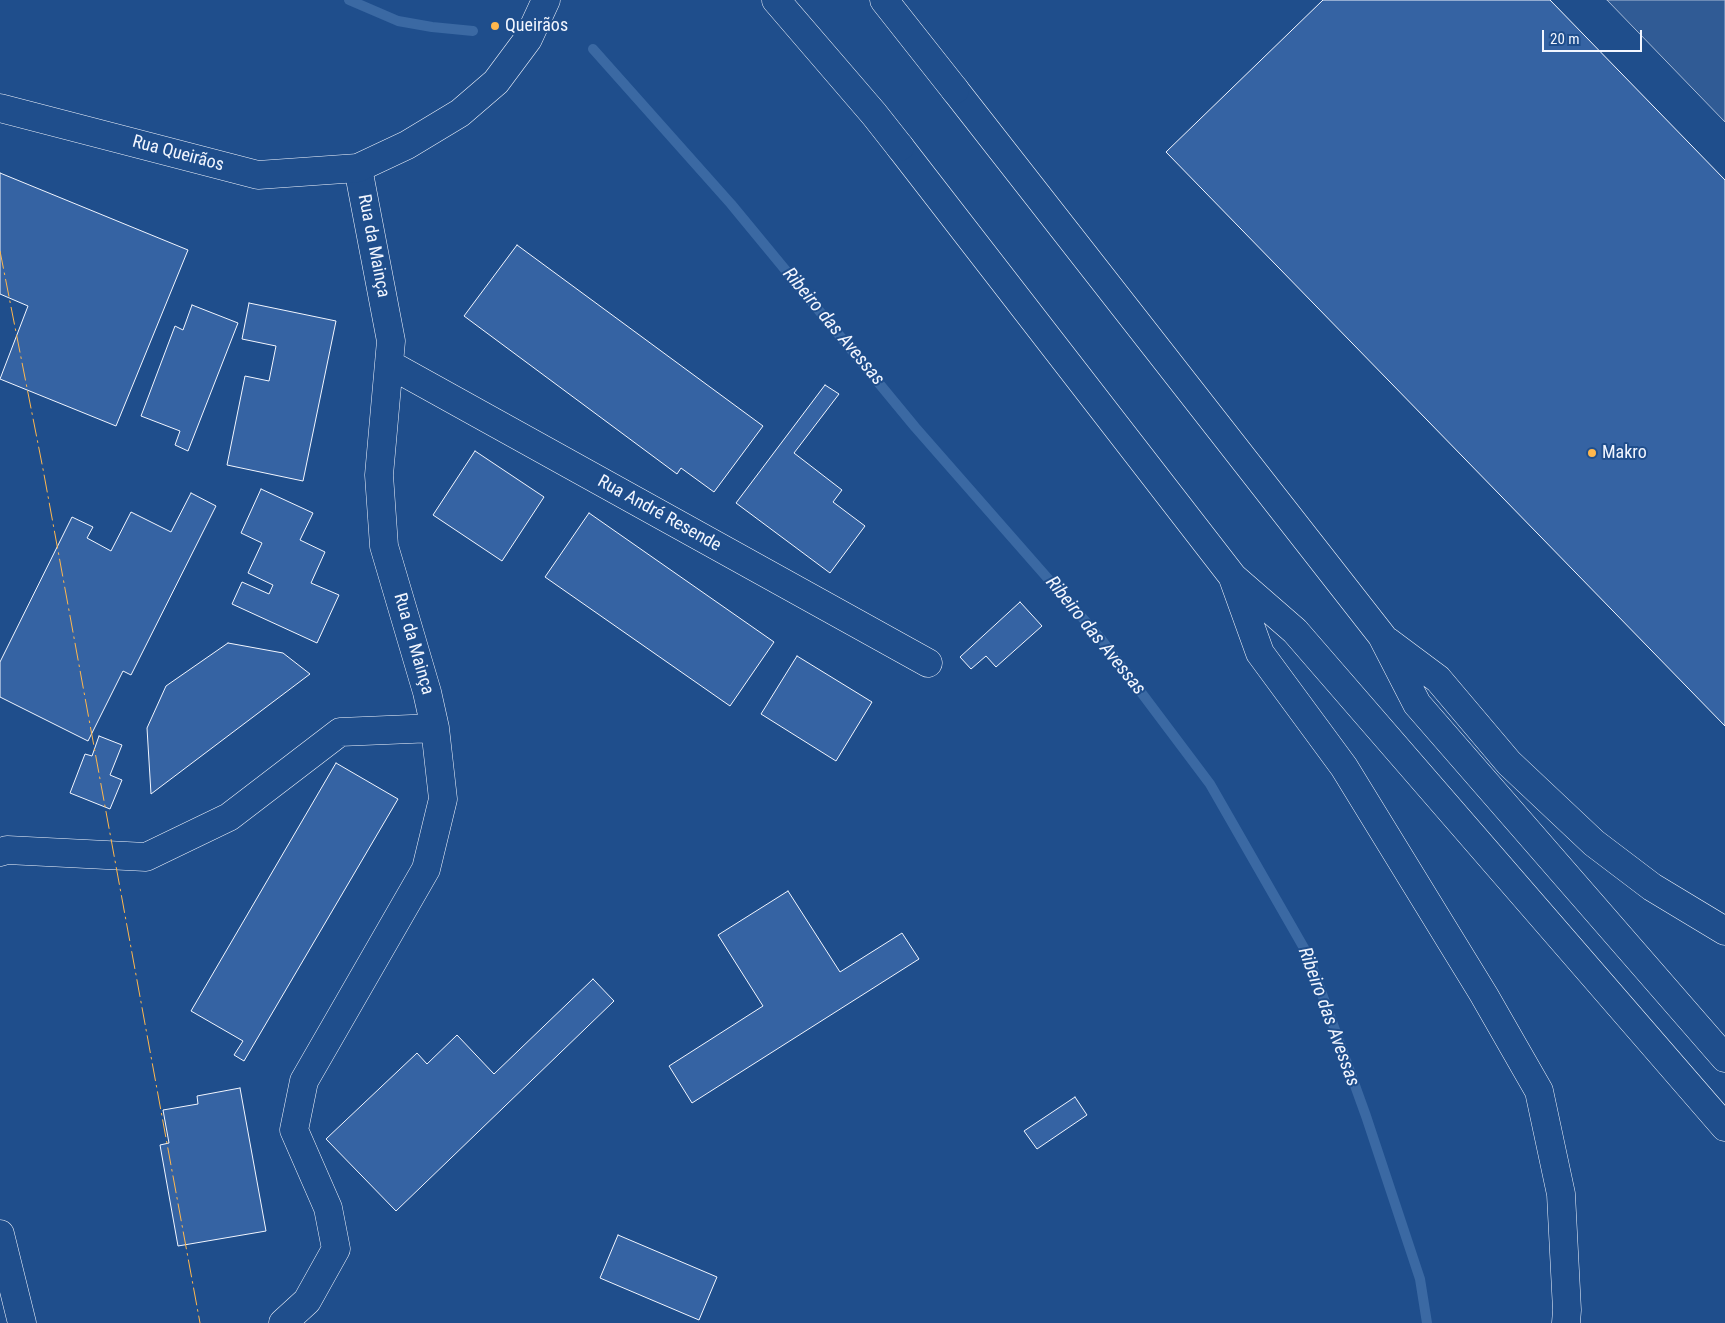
<!DOCTYPE html>
<html>
<head>
<meta charset="utf-8">
<style>
	body { margin:0 }
	#map { position:relative; width:1725px; height:1323px; overflow:hidden; background:#1f4e8c; font-family:"Roboto Condensed",sans-serif }
	canvas { display:block }
	.scale { position:absolute; left:1542px; top:30px; width:100px; height:22px; box-sizing:border-box; border:2px solid #f2f6ff; border-top:0; padding-left:6px; font-size:15px; line-height:18px; white-space:nowrap; color:#f2f6ff; -webkit-text-stroke:4px #1f4e8c; paint-order:stroke }
</style>
</head>
<body>
<div id="map">
<canvas width="1725" height="1323"></canvas>
<div class="scale">20 m</div>
</div>
<script>
const ctx = document.querySelector('canvas').getContext('2d');
ctx.lineJoin = 'round';
function paint(path, color) { ctx.fillStyle = color; ctx.fill(path, 'evenodd'); }
const poly = rows => new Path2D(rows.map(r => 'M' + r).join(''));
function stroke(path, color, width, dash) { ctx.strokeStyle = color; ctx.lineWidth = width; ctx.lineCap = dash ? 'butt' : 'round'; ctx.setLineDash(dash || []); ctx.stroke(path); }
function drawText(font, color, halo, rows, align = 'center') {
  ctx.font = font + ' "Roboto Condensed",sans-serif'; ctx.lineWidth = 4; ctx.setLineDash([]); ctx.textBaseline = 'middle'; ctx.strokeStyle = halo; ctx.fillStyle = color; for (const [text, x, y, turn = 0] of rows) {
    ctx.save(); ctx.translate(x, y); ctx.rotate((+turn || 0) * Math.PI / 180); ctx.textAlign = isNaN(turn) ? turn : align; if (halo) ctx.strokeText(text, 0, 0); ctx.fillText(text, 0, 0); ctx.restore();
  }
}
const parking = poly([
	[1607,0,1725,0,1725,122,1607,0]
]);
paint(parking, '#305b95');
stroke(parking, '#a8bbd7', 1);
stroke(poly([
	[349,0,398,21,432,27,473,31],
	[593,49,731,204,915,427,1101,639,1210,784,1308,955,1366,1116,1420,1279,1427,1323]
]), '#3b69a3', 10);
const building = poly([
	[1323,0,1550,0,1725,180,1725,726,1166,152,1323,0],
	[0,173,188,250,116,426,0,379,28,306,0,294,0,173],
	[517,245,763,426,714,492,681,468,677,474,464,316,517,245],
	[249,303,336,321,303,481,227,465,245,376,269,381,276,346,242,339,249,303],
	[192,305,238,323,188,451,175,445,180,431,141,416,175,326,183,330,192,305],
	[825,385,839,394,794,453,842,490,833,502,865,526,830,573,736,503,825,385],
	[475,451,544,497,502,561,433,515,475,451],
	[261,489,313,513,300,540,325,552,311,583,339,595,317,643,232,604,242,582,269,594,273,585,248,573,262,543,241,533,261,489],
	[191,493,216,506,131,675,123,671,88,741,0,697,0,662,72,517,93,527,87,538,111,551,131,512,171,532,191,493],
	[589,513,774,642,730,706,545,577,589,513],
	[1020,602,1042,626,996,667,986,656,971,669,960,657,1020,602],
	[228,643,283,653,310,674,151,794,147,728,166,686,228,643],
	[797,656,872,702,836,761,761,714,797,656],
	[99,736,122,745,110,775,122,780,110,809,70,793,85,754,92,756,99,736],
	[336,763,398,799,244,1061,234,1055,243,1041,191,1011,336,763],
	[788,891,840,972,902,933,919,959,692,1103,669,1066,763,1006,718,935,788,891],
	[593,979,614,1001,396,1211,326,1139,417,1053,427,1064,457,1035,494,1074,593,979],
	[240,1088,266,1231,178,1246,160,1145,169,1143,163,1110,198,1104,197,1096,240,1088],
	[1075,1097,1087,1115,1037,1149,1024,1131,1075,1097],
	[618,1235,717,1277,699,1320,600,1278,618,1235]
]);
paint(building, '#3563a3');
stroke(building, '#f2f6ff', 1);
const minor = poly([
	[389,364,928,663],
	[0,852,7,850,146,857,229,817,340,732,435,728],
	[283,1323,307,1301,336,1249,328,1208,294,1130,304,1081,426,869,443,799,435,728,427,692,384,546,379,475,391,341,358,168]
]);
const tertiary = poly([
	[0,108,258,175,358,168,407,145,460,113,496,82,528,39,546,0]
]);
const trunk = poly([
	[955,90,1382,636,1417,704,1725,1058],
	[900,147,1233,577,1295,631,1725,1127],
	[1233,578,1260,653,1344,767,1484,995,1539,1091,1561,1194,1567,1310,1566,1323],
	[1387,641,1438,679,1509,763,1594,843,1652,887,1725,931]
]);
const motorway = poly([
	[776,0,874,114,900,147],
	[884,0,955,90],
	[0,1234,22,1323]
]);
stroke(minor, '#f2f6ff', 29);
stroke(tertiary, '#f2f6ff', 29);
stroke(trunk, '#f2f6ff', 29);
stroke(motorway, '#f2f6ff', 29);
stroke(minor, '#1f4e8c', 28);
stroke(tertiary, '#1f4e8c', 28);
stroke(trunk, '#1f4e8c', 28);
stroke(motorway, '#1f4e8c', 28);
stroke(poly([
	[0,251,43,469,200,1323]
]), '#ffb74d', 1, [18, 4, 2.5, 4]);
for (const [x, y, r, color] of [
	[495,26,5,"#ffb74d"],
	[1592,453,5,"#ffb74d"]
]) { const dot = new Path2D(); dot.arc(x, y, r, 0, 2 * Math.PI); ctx.fillStyle = color; ctx.fill(dot); stroke(dot, '#1f4e8c', 2); }
drawText('18px', '#f2f6ff', '#1f4e8c', [
	["Queirãos",505,26],
	["Makro",1602,453]
], 'left');
drawText('18px', '#f2f6ff', '#1f4e8c', [
	["Rua Queirãos",178,154,15],
	["Rua da Mainça",373,246,79],
	["Rua André Resende",659,514,29],
	["Rua da Mainça",413,644,74]
]);
drawText('italic 19px', '#f2f6ff', '#1f4e8c', [
	["Ribeiro das Avessas",833,327,50],
	["Ribeiro das Avessas",1095,636,51],
	["Ribeiro das Avessas",1328,1017,70]
]);
</script>
</body>
</html>
